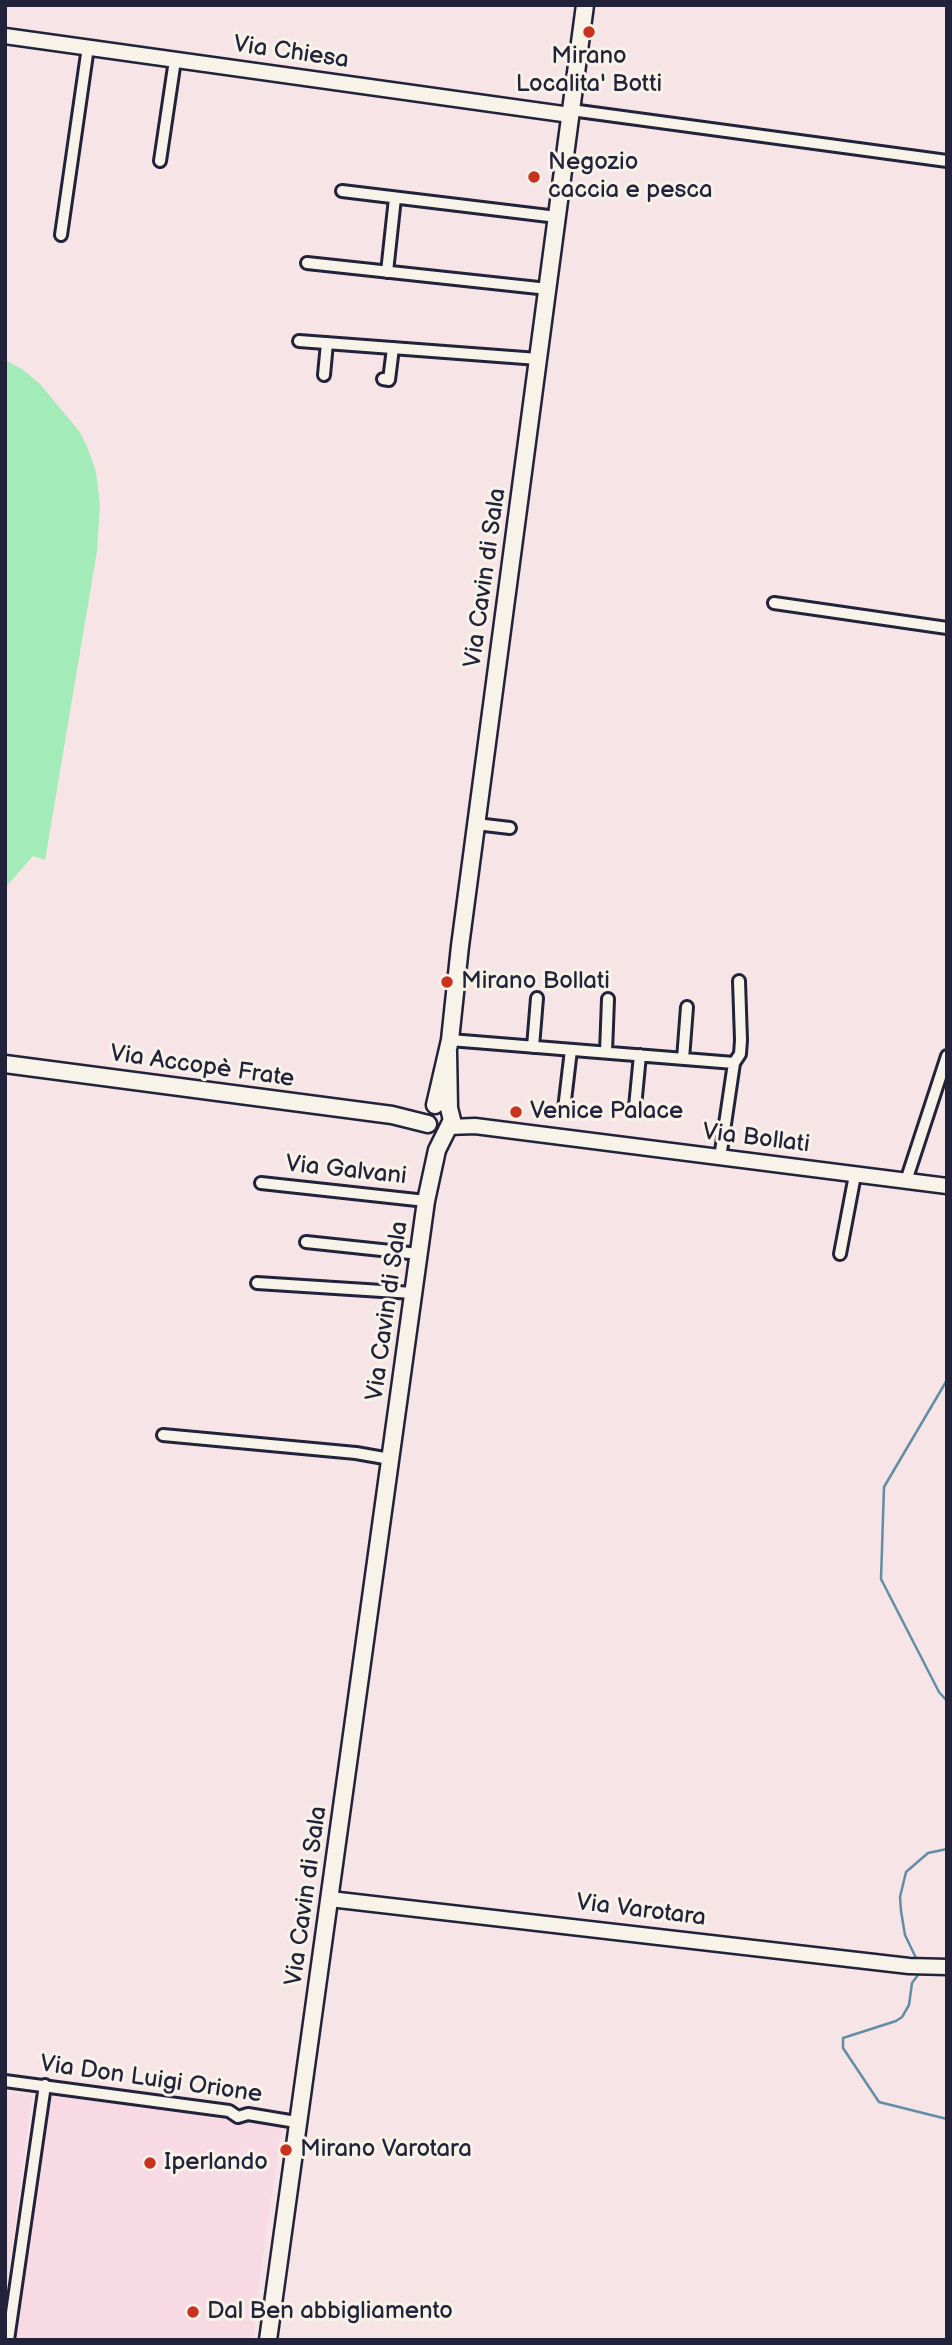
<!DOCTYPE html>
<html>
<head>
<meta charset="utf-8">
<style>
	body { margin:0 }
	#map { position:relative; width:952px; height:2345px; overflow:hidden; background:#f7e4e6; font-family:"Balsamiq Sans",sans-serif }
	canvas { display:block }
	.frame { position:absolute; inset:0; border:7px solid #22223b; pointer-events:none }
</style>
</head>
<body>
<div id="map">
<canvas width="952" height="2345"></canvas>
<div class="frame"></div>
</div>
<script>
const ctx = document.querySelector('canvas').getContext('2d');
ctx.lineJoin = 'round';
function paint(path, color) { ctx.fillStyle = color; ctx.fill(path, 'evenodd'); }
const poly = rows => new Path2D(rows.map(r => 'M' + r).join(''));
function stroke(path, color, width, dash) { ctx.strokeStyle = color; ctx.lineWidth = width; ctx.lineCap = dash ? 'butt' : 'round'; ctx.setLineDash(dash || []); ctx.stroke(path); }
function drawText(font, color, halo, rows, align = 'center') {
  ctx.font = font + ' "Balsamiq Sans",sans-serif'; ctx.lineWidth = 6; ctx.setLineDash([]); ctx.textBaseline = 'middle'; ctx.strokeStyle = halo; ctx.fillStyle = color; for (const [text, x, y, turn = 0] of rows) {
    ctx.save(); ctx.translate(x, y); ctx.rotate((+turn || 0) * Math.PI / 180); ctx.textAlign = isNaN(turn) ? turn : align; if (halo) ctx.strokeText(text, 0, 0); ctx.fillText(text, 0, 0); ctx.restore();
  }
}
paint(poly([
	[51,2089,282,2127,260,2274,253,2340,15,2340],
	[5,2092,32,2095,5,2298]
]), '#f7dae4');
paint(poly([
	[5,360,22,369,40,384,79,431,87,446,96,472,100,505,97,551,45,860,33,856,5,888]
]), '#a3ebb9');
stroke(poly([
	[947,1380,884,1487,881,1579,939,1692,947,1701],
	[917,1960,905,1935,901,1911,900,1897,906,1872,928,1853,947,1849],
	[918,1970,918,1975,912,1983,909,2005,902,2017,896,2021,843,2038,843,2048,879,2102,947,2119]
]), '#618ea5', 2.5);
const minor = poly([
	[571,110,947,161],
	[160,161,175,60],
	[342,191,557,217],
	[61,235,88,47],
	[307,263,548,289],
	[387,272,395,198],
	[299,341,538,359],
	[324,375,327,343],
	[383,379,389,380,393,348],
	[774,603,947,628],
	[476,824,510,828],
	[450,1040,734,1063,720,1158],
	[533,1047,537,998],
	[606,1052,608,999],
	[683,1059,687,1007],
	[734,1063,740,1054,741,1040,739,981],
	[635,1107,640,1055],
	[564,1109,571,1050],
	[906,1181,947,1056],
	[261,1183,426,1201],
	[306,1242,419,1254],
	[840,1254,855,1175],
	[257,1283,413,1293],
	[163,1435,356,1453,390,1459],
	[5,2081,229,2111,238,2117,248,2114,290,2121],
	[8,2340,45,2085]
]);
const tertiary = poly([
	[5,36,570,115],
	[448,1127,475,1126,947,1186],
	[330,1899,909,1966,947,1967]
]);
const secondary = poly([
	[5,1064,392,1115,428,1124],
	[435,1105,450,1040,460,946,585,5],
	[268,2340,426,1201,437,1150,452,1120,449,1108,448,1052]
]);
stroke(minor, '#22223b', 16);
stroke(tertiary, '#22223b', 19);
stroke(secondary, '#22223b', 21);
stroke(minor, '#f7f3e8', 10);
stroke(tertiary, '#f7f3e8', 14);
stroke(secondary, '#f7f3e8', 16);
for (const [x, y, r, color] of [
	[589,32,7,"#c8321e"],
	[534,177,7,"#c8321e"],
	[447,982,7,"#c8321e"],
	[516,1112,7,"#c8321e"],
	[286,2150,7,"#c8321e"],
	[150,2163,7,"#c8321e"],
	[193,2312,7,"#c8321e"]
]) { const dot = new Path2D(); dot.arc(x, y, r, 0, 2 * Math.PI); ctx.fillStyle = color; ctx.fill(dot); stroke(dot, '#f7f3e8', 2.5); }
drawText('24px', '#22223b', '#f7f3e8', [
	["Via Chiesa",291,53,8],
	["Via Cavin di Sala",486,578,-82],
	["Via Accopè Frate",202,1067,8],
	["Via Bollati",756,1139,7],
	["Via Galvani",346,1171,6],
	["Via Cavin di Sala",388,1311,-82],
	["Via Cavin di Sala",307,1896,-82],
	["Via Varotara",641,1911,7],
	["Via Don Luigi Orione",151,2080,8]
]);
drawText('24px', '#22223b', '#f7f3e8', [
	["Mirano",589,57,"center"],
	["Localita' Botti",589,85,"center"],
	["Negozio",548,163],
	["caccia e pesca",548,191],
	["Mirano Bollati",461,982],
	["Venice Palace",530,1112],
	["Mirano Varotara",300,2150],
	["Iperlando",164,2163],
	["Dal Ben abbigliamento",207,2312]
], 'left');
</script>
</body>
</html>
